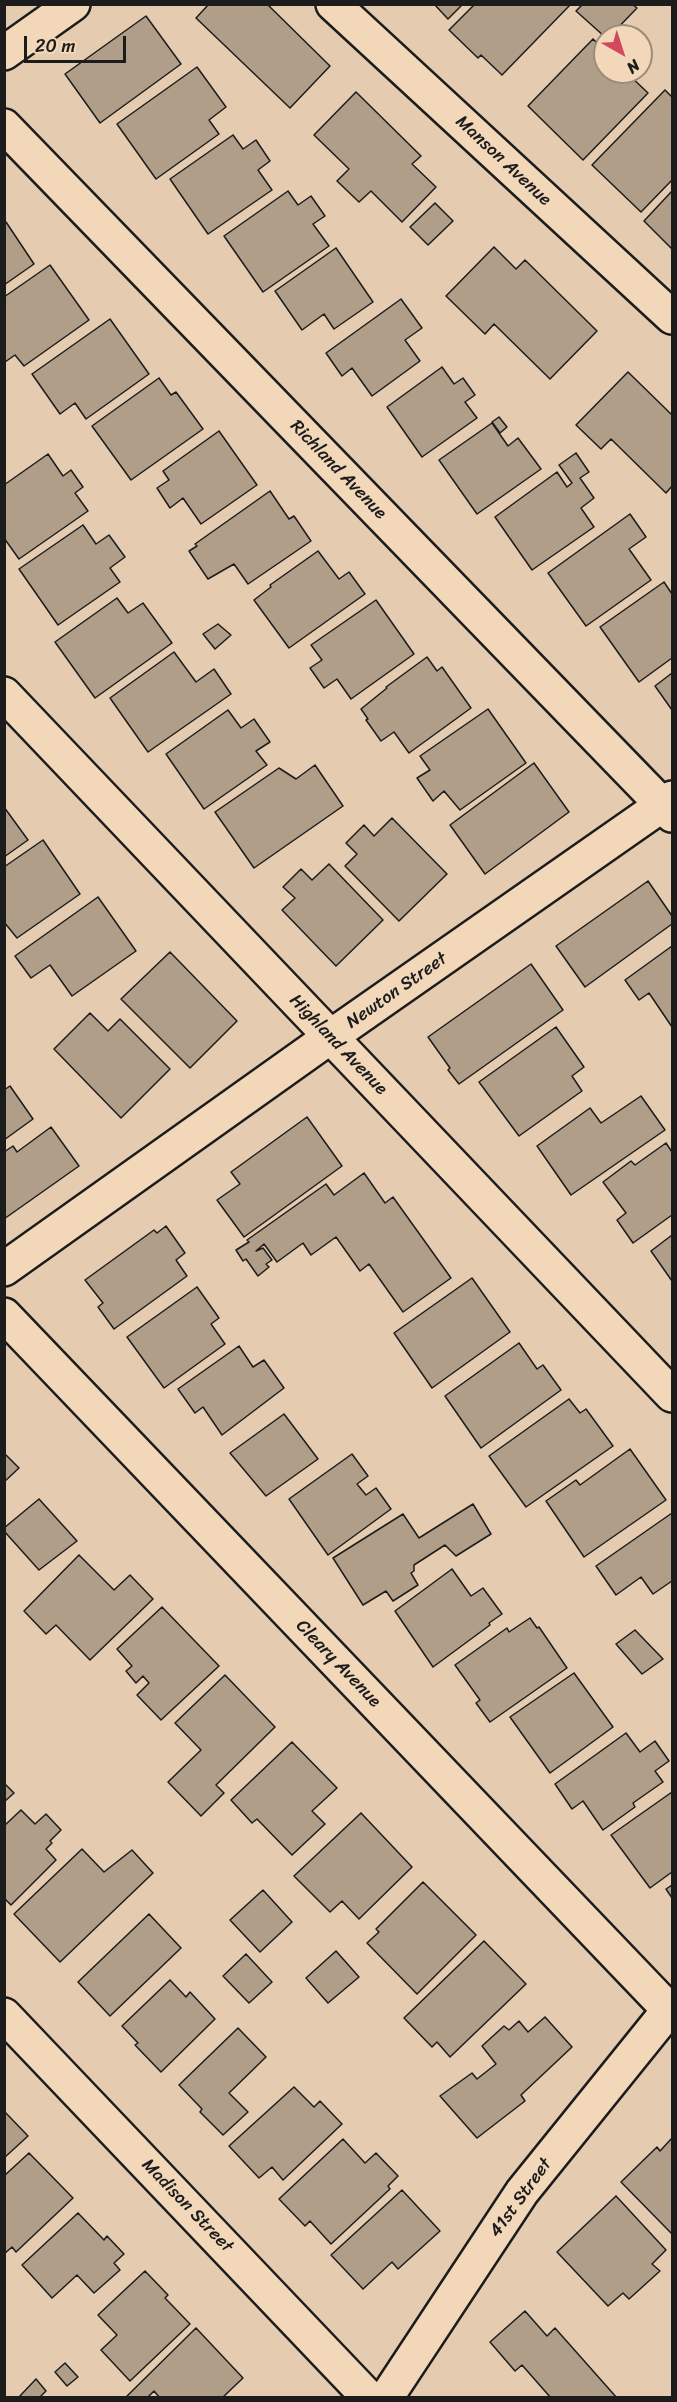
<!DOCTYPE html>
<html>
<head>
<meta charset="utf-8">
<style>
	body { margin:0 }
	#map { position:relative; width:677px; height:2402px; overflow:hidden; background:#e5ccb0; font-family:Sriracha,sans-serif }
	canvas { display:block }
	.frame { position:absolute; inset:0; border:6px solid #1c1c1c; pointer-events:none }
	.north { position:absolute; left:593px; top:24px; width:60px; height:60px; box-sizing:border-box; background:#f2d7b9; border:2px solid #9c8c7a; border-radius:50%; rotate:141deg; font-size:16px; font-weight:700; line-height:24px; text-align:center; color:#1c1c1c }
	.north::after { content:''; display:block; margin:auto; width:21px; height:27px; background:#d1495b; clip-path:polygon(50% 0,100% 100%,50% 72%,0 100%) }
	.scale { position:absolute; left:24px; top:36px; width:102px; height:27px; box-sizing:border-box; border:3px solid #1c1c1c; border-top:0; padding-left:8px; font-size:18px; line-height:21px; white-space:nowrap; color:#1c1c1c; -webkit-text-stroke:4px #f2d7b9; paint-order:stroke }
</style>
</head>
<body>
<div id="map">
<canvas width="677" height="2402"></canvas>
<div class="frame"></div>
<div class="north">N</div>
<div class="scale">20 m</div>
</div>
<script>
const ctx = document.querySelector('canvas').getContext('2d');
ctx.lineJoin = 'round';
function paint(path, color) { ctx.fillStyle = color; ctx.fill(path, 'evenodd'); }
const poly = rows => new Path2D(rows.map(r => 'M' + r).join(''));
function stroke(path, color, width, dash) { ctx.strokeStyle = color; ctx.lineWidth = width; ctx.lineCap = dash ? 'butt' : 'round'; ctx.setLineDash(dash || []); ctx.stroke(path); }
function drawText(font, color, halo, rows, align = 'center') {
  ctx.font = font + ' Sriracha,sans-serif'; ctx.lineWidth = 5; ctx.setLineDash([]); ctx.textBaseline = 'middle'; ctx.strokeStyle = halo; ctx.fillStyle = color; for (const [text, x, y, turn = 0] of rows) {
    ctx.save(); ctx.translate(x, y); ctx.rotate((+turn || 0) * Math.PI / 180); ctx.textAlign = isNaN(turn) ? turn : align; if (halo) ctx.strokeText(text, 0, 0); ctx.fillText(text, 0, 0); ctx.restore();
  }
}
const building = poly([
	[209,4,267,4,330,66,290,108,196,18,209,4],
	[434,4,463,4,448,19,434,4],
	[475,4,571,4,502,75,481,55,478,58,449,30,475,4],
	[583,4,632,4,637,8,610,36,605,37,576,11,583,4],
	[146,16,181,64,100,123,65,74,146,16],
	[593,39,605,51,605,72,626,72,648,93,583,160,528,106,593,39],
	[197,67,226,107,209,120,219,134,156,179,117,124,197,67],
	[665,90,672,97,672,180,641,212,592,165,665,90],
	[356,92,421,156,412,164,436,187,402,222,371,191,359,202,337,181,349,169,314,135,356,92],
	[233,135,243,149,256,140,270,161,258,170,272,190,208,234,170,179,233,135],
	[288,191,298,205,311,196,325,216,313,224,329,246,263,292,224,236,288,191],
	[672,191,672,249,644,221,672,191],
	[435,203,453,221,428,245,410,227,435,203],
	[6,222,34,264,4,285,4,223,6,222],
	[494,247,516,269,525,260,597,331,550,379,494,324,485,334,446,296,494,247],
	[336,248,373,302,334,329,324,314,302,330,275,291,336,248],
	[50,265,89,320,24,366,15,355,5,362,4,297,50,265],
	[401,299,422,328,405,340,420,361,372,396,352,368,342,376,326,353,401,299],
	[110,319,149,374,86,419,75,403,60,414,32,374,110,319],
	[442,367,454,384,463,378,475,395,465,402,477,418,422,457,387,407,442,367],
	[628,372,672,415,672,486,666,493,611,439,601,449,576,425,628,372],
	[159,378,171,395,176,392,203,429,131,480,92,426,159,378],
	[499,417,507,427,500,433,492,422,499,417],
	[492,423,508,446,518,438,541,469,477,514,439,460,492,423],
	[219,431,257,485,201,524,183,498,170,508,157,488,169,480,163,471,219,431],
	[576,453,589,472,580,478,594,498,581,508,594,527,532,570,495,517,557,472,567,487,572,483,559,465,576,453],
	[48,454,63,476,71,470,83,487,75,493,88,511,19,559,4,538,4,485,48,454],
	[270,491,289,519,294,516,311,541,248,584,234,564,208,579,189,551,197,546,195,544,270,491],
	[630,514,646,537,629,549,651,580,586,626,548,573,630,514],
	[83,525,96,544,109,535,125,557,110,568,120,582,58,625,19,569,83,525],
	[318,551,339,579,349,572,365,594,289,648,254,600,271,587,270,585,318,551],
	[664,582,672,594,672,658,639,682,600,627,664,582],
	[117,598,128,613,143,603,172,643,95,698,55,642,117,598],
	[376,600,414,654,351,699,337,679,324,688,310,668,322,660,311,645,376,600],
	[218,624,231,635,215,649,203,634,218,624],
	[174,652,196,682,214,669,231,694,148,752,110,698,174,652],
	[427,657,437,671,442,667,471,708,409,753,394,732,381,741,366,720,368,719,361,709,387,688,386,687,427,657],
	[672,673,672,710,655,686,672,673],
	[488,709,526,763,460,810,444,791,433,801,417,778,430,770,420,756,488,709],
	[228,710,241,728,254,719,270,742,256,751,267,765,204,809,166,754,228,710],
	[534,763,569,812,485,874,450,825,534,763],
	[315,765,343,806,254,868,215,812,279,768,296,779,315,765],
	[4,807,28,840,4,857,4,807],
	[392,818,447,874,399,921,345,866,357,854,346,843,364,825,374,836,392,818],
	[43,840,80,894,17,938,4,922,4,867,43,840],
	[329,864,383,920,336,966,282,910,295,898,283,887,301,869,312,880,329,864],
	[648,881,672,916,672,924,585,987,556,946,648,881],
	[98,897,136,951,72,996,50,965,31,978,15,956,98,897],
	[672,946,672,1027,649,993,639,1000,625,980,672,946],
	[170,952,237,1021,190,1068,121,999,170,952],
	[531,964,563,1010,459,1084,448,1070,450,1068,428,1037,531,964],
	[90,1013,108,1031,120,1019,170,1069,121,1118,54,1049,90,1013],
	[556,1027,584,1067,572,1076,582,1091,519,1136,479,1082,556,1027],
	[10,1086,33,1119,4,1140,4,1090,10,1086],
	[641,1096,665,1130,571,1195,537,1146,590,1108,601,1123,641,1096],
	[307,1117,342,1166,244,1237,217,1200,240,1184,231,1172,307,1117],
	[51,1127,79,1166,4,1219,4,1152,13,1146,17,1152,51,1127],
	[666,1143,672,1152,672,1215,633,1243,617,1220,626,1213,603,1182,631,1161,635,1165,666,1143],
	[364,1173,385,1203,393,1197,451,1278,403,1312,369,1264,360,1271,336,1237,311,1255,303,1243,277,1262,264,1244,256,1251,263,1248,272,1260,266,1264,269,1267,258,1276,246,1259,243,1261,236,1250,249,1242,247,1240,326,1184,334,1195,364,1173],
	[166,1226,185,1253,176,1260,187,1276,114,1329,98,1307,103,1303,85,1280,154,1230,157,1233,166,1226],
	[672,1235,672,1281,651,1251,672,1235],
	[472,1278,510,1332,432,1388,394,1333,472,1278],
	[197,1287,219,1318,211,1324,225,1344,164,1388,127,1337,197,1287],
	[519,1343,537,1369,543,1365,561,1390,481,1448,445,1396,519,1343],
	[239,1346,253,1367,264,1360,284,1388,222,1435,203,1407,195,1413,178,1389,239,1346],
	[569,1399,580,1413,586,1409,613,1446,526,1507,489,1456,569,1399],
	[284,1414,318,1459,266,1496,230,1453,284,1414],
	[630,1449,666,1500,584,1557,546,1501,576,1480,580,1485,630,1449],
	[4,1453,19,1468,4,1482,4,1453],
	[352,1454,368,1476,357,1484,366,1495,376,1488,391,1509,328,1555,289,1499,352,1454],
	[39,1499,77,1541,39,1570,4,1531,4,1528,39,1499],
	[473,1504,491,1534,456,1556,445,1545,414,1565,414,1571,411,1573,418,1585,393,1601,386,1591,363,1605,333,1558,403,1514,419,1538,473,1504],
	[672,1513,672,1581,653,1594,641,1577,616,1595,596,1566,672,1513],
	[79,1555,114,1590,130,1575,153,1599,90,1660,56,1625,46,1634,24,1611,79,1555],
	[452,1569,471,1596,483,1588,502,1614,489,1623,490,1625,433,1667,395,1611,452,1569],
	[162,1607,219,1666,161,1720,137,1695,149,1683,143,1676,136,1683,126,1671,132,1666,117,1649,162,1607],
	[530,1618,537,1628,539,1627,567,1668,490,1722,476,1703,480,1700,455,1665,507,1628,509,1632,530,1618],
	[635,1630,663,1659,642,1674,616,1644,635,1630],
	[574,1673,613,1727,550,1773,510,1717,574,1673],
	[225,1675,275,1727,216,1785,224,1793,201,1816,168,1782,201,1750,175,1723,225,1675],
	[626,1733,640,1752,655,1741,669,1761,655,1771,663,1782,633,1803,635,1807,603,1830,583,1801,572,1809,555,1784,626,1733],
	[292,1742,337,1788,312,1811,325,1824,292,1855,257,1819,252,1823,231,1800,292,1742],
	[4,1783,14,1793,4,1802,4,1783],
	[672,1792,672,1872,650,1888,611,1835,672,1792],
	[21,1810,35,1824,46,1814,61,1830,50,1841,52,1843,46,1849,56,1860,11,1905,4,1898,4,1826,21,1810],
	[361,1813,412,1867,359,1919,342,1901,330,1912,294,1876,361,1813],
	[82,1849,104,1872,132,1850,153,1873,60,1962,14,1914,82,1849],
	[423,1882,476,1935,417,1994,367,1943,379,1932,376,1929,423,1882],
	[672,1885,672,1898,666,1889,672,1885],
	[263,1890,292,1922,260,1952,230,1920,263,1890],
	[149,1914,181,1948,110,2016,78,1982,149,1914],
	[484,1941,526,1984,450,2057,437,2042,432,2047,404,2018,484,1941],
	[336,1951,359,1977,328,2003,306,1978,336,1951],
	[246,1954,272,1982,249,2003,223,1976,246,1954],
	[170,1980,186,1997,190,1992,215,2019,161,2072,135,2045,138,2043,122,2026,170,1980],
	[545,2017,572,2047,521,2095,525,2101,477,2138,440,2096,472,2073,477,2079,496,2064,482,2046,504,2026,509,2030,519,2021,528,2032,545,2017],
	[238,2028,266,2057,229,2093,248,2112,223,2135,200,2112,202,2109,179,2085,238,2028],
	[294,2087,314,2107,320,2101,342,2124,283,2180,272,2167,259,2178,229,2146,294,2087],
	[4,2111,28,2136,4,2158,4,2111],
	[672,2138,672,2234,621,2182,657,2147,660,2151,672,2138],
	[343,2139,365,2163,376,2153,398,2176,388,2186,390,2189,331,2244,310,2221,305,2226,279,2199,343,2139],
	[29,2153,73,2198,16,2252,12,2247,4,2254,4,2176,29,2153],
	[402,2190,440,2231,398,2269,392,2262,363,2289,331,2255,402,2190],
	[616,2196,666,2250,652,2264,660,2271,629,2299,623,2293,608,2306,557,2252,616,2196],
	[78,2213,104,2240,107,2236,124,2254,114,2263,120,2270,94,2293,77,2275,52,2298,22,2265,78,2213],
	[145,2271,168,2295,165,2298,190,2324,130,2381,101,2350,117,2335,98,2315,145,2271],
	[525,2311,547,2336,555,2328,617,2398,551,2398,522,2365,515,2371,490,2342,525,2311],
	[196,2328,243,2378,222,2398,160,2398,154,2391,147,2398,125,2398,196,2328],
	[65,2363,78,2377,67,2386,55,2372,65,2363],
	[36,2379,46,2391,39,2398,18,2398,36,2379]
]);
paint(building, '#b09e89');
stroke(building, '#1c1c1c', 1.5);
const minor = poly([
	[333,4,672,317],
	[4,53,73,4],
	[4,126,672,815],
	[4,694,672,1395],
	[4,1269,330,1037,672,798],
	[4,1315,672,2013],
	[4,2015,369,2398],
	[386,2398,522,2192,672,2006]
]);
stroke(minor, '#1c1c1c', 38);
stroke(minor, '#f2d7b9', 33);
drawText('18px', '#1c1c1c', '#f2d7b9', [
	["Manson Avenue",503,161,43],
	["Richland Avenue",338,470,46],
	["Newton Street",397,991,-35],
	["Highland Avenue",338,1045,46],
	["Cleary Avenue",338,1664,46],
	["41st Street",521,2198,-54],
	["Madison Street",187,2206,46]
]);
</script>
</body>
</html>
